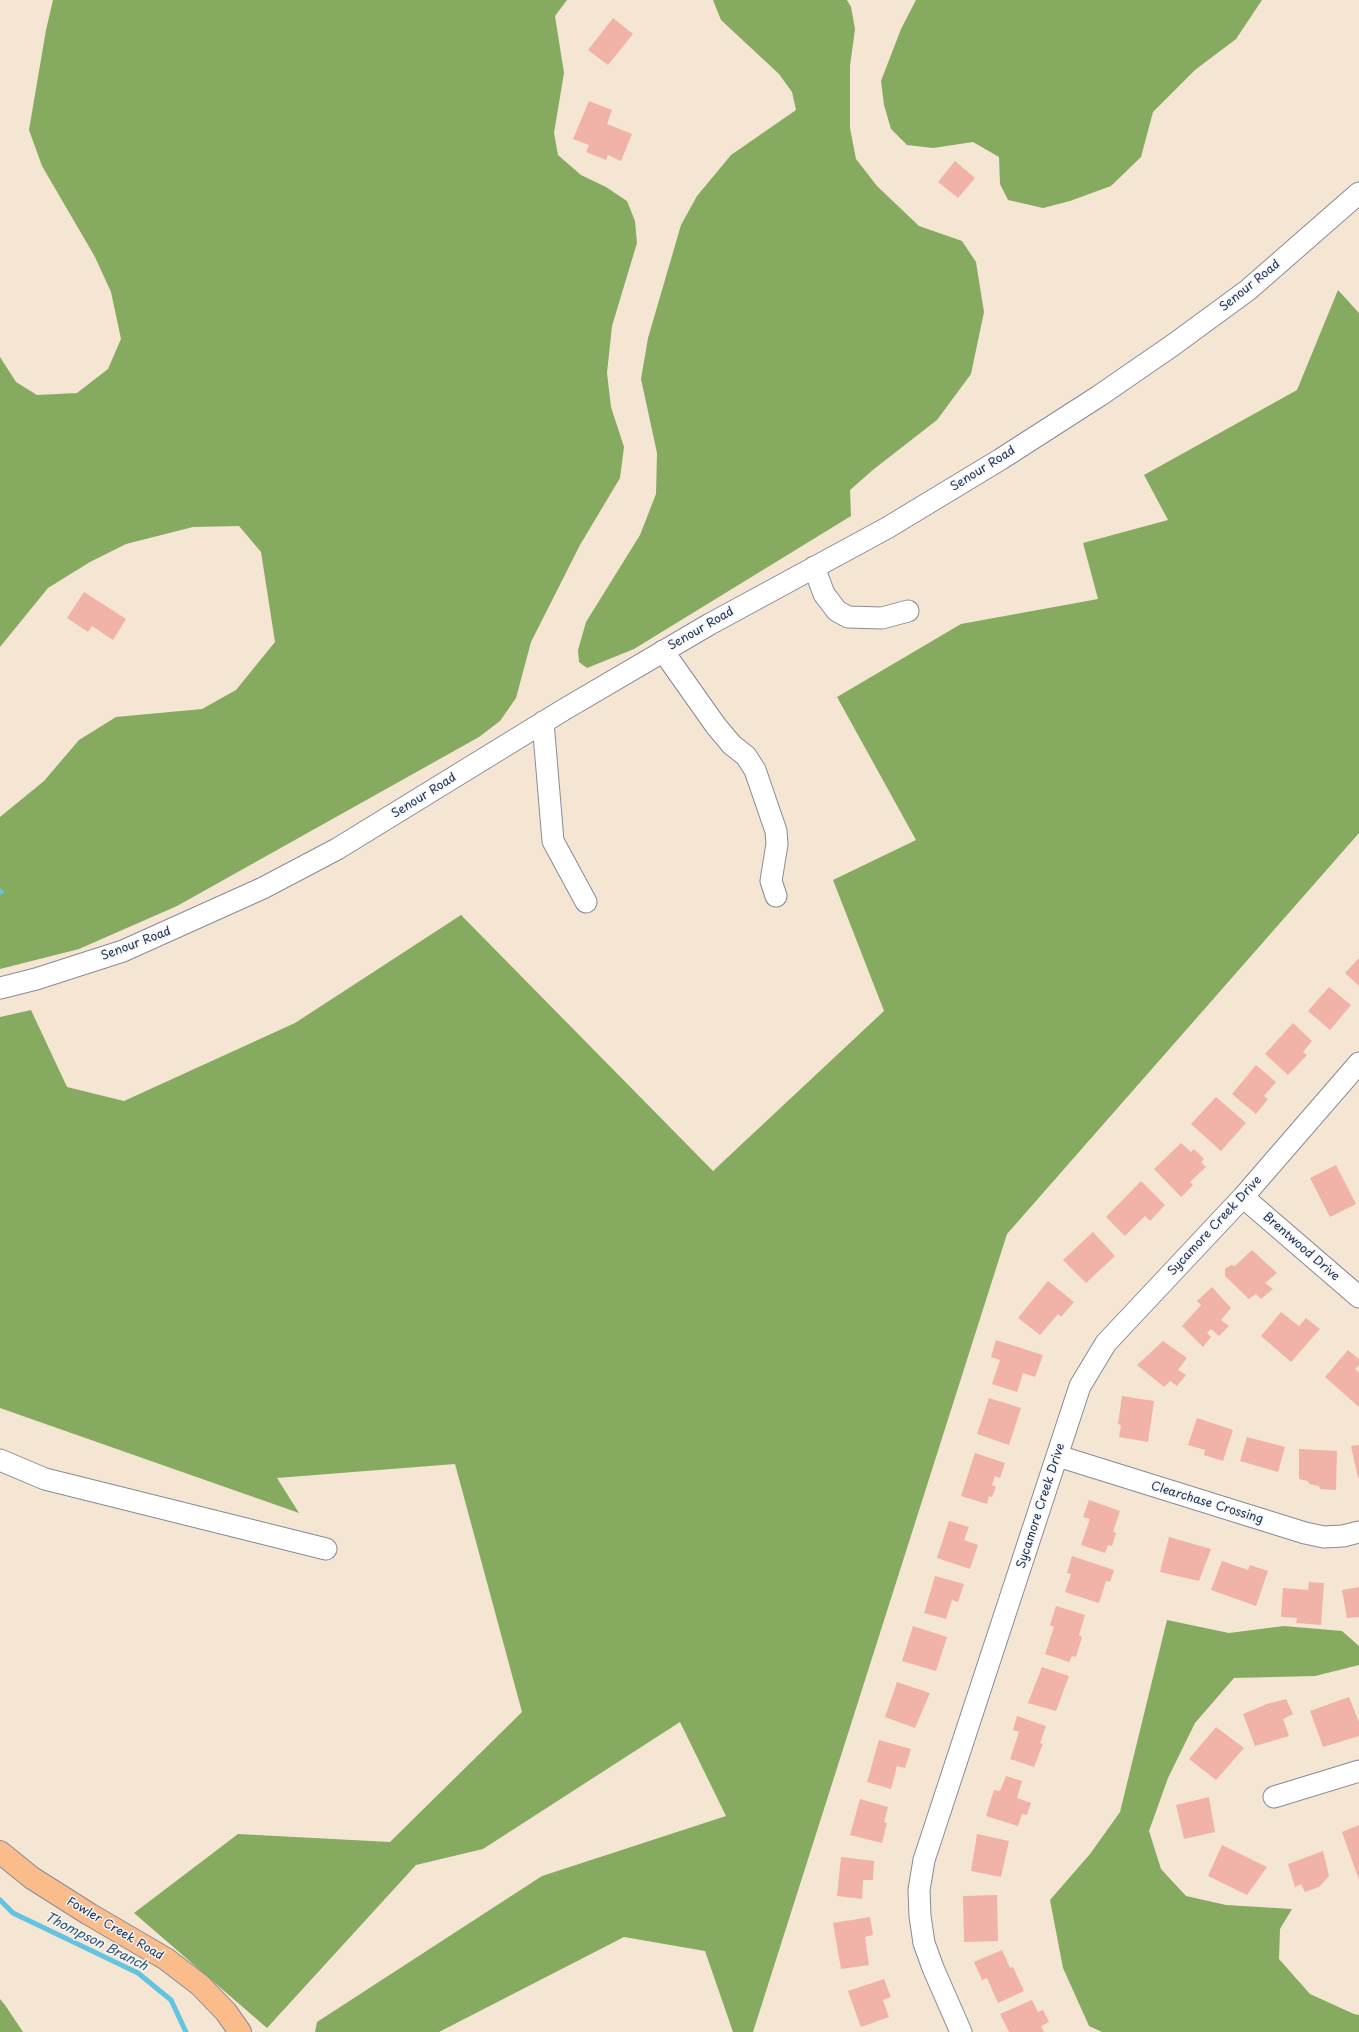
<!DOCTYPE html>
<html>
<head>
<meta charset="utf-8">
<style>
	body { margin:0 }
	canvas { display:block; background:#f4e6d3 }
</style>
</head>
<body>
<canvas width="1359" height="2032"></canvas>
<script>
const ctx = document.querySelector('canvas').getContext('2d');
ctx.lineJoin = 'round';
function paint(path, color) { ctx.fillStyle = color; ctx.fill(path, 'evenodd'); }
const poly = rows => new Path2D(rows.map(r => 'M' + r).join(''));
function stroke(path, color, width, dash) { ctx.strokeStyle = color; ctx.lineWidth = width; ctx.lineCap = dash ? 'butt' : 'round'; ctx.setLineDash(dash || []); ctx.stroke(path); }
function drawText(font, color, halo, rows, align = 'center') {
  ctx.font = font + ' "Playpen Sans",sans-serif'; ctx.lineWidth = 3; ctx.setLineDash([]); ctx.textBaseline = 'middle'; ctx.strokeStyle = halo; ctx.fillStyle = color; for (const [text, x, y, turn = 0] of rows) {
    ctx.save(); ctx.translate(x, y); ctx.rotate((+turn || 0) * Math.PI / 180); ctx.textAlign = isNaN(turn) ? turn : align; if (halo) ctx.strokeText(text, 0, 0); ctx.fillText(text, 0, 0); ctx.restore();
  }
}
paint(poly([
	[53,0,567,0,555,16,564,73,554,133,558,155,581,175,606,187,627,201,635,221,637,243,612,326,607,373,611,407,624,447,620,478,580,545,531,642,516,698,500,721,479,737,177,906,79,949,0,969,0,817,44,781,79,740,116,717,202,709,236,690,275,642,261,552,239,526,193,527,126,544,90,562,48,588,0,647,0,357,16,382,37,395,77,393,108,369,121,339,111,292,95,257,42,166,29,130,46,30],
	[713,0,847,0,851,7,855,29,850,66,850,128,856,159,877,186,919,226,962,241,976,262,984,312,971,374,937,420,874,469,850,490,851,516,634,649,587,668,579,662,578,650,586,622,640,535,656,494,657,453,641,379,648,338,681,225,697,196,731,155,796,110,792,92,779,74,721,20],
	[916,0,1262,0,1236,39,1195,70,1153,112,1141,157,1111,186,1070,201,1043,208,1008,200,1000,184,999,157,973,142,933,148,907,145,891,129,884,105,881,81,901,29],
	[1338,290,1359,313,1359,833,1007,1234,753,2032,733,2032,705,1951,624,1937,439,2032,315,2032,317,2022,542,1876,726,1816,680,1722,483,1849,416,1865,267,2028,134,1913,238,1834,390,1842,522,1712,455,1464,277,1478,299,1513,0,1408,0,1017,31,1010,67,1087,124,1101,295,1023,461,915,713,1171,884,1011,833,880,916,840,837,697,961,624,1098,599,1083,543,1168,520,1144,475,1297,390],
	[1167,1620,1229,1633,1284,1626,1342,1631,1359,1646,1359,1665,1315,1676,1234,1678,1195,1723,1168,1778,1149,1831,1161,1869,1186,1896,1226,1905,1292,1909,1280,1929,1279,1959,1310,1994,1354,2014,1359,2015,1359,2032,1102,2032,1089,2026,1063,1968,1050,1900,1090,1854,1120,1812],
	[0,1999,5,2005,23,2032,0,2032]
]), '#86ab60');
stroke(poly([
	[0,891,1,892],
	[0,1900,13,1913,138,1973,171,2000,186,2032]
]), '#62c4e0', 5);
paint(poly([
	[613,18,633,34,608,65,588,50],
	[589,101,612,110,607,124,632,134,621,161,608,155,606,160,586,152,589,145,573,139],
	[955,161,975,178,958,198,938,182],
	[84,592,126,619,113,640,92,626,88,632,67,618],
	[1359,958,1359,986,1345,973],
	[1329,987,1351,1005,1330,1030,1308,1011],
	[1293,1023,1312,1041,1303,1052,1307,1055,1288,1075,1265,1054],
	[1256,1065,1276,1082,1264,1096,1268,1099,1256,1114,1232,1094],
	[1216,1097,1246,1123,1221,1151,1191,1124],
	[1181,1143,1191,1152,1194,1149,1204,1159,1201,1162,1206,1167,1190,1182,1193,1185,1181,1197,1154,1169],
	[1336,1165,1356,1204,1330,1217,1310,1178],
	[1141,1181,1165,1205,1150,1221,1145,1216,1125,1236,1106,1217],
	[1093,1232,1115,1256,1086,1283,1063,1260],
	[1252,1250,1277,1273,1265,1283,1273,1289,1261,1299,1256,1294,1249,1299,1225,1276,1225,1269,1231,1265,1235,1266],
	[1048,1281,1074,1302,1061,1317,1058,1314,1040,1335,1018,1318],
	[1212,1287,1231,1308,1221,1320,1229,1326,1219,1336,1211,1329,1207,1333,1211,1337,1203,1347,1182,1326,1201,1305,1197,1301],
	[1281,1312,1299,1326,1306,1318,1320,1329,1291,1362,1261,1336],
	[996,1340,1043,1355,1035,1377,1023,1373,1017,1392,992,1384,1000,1360,991,1357],
	[1163,1341,1187,1358,1178,1370,1186,1375,1177,1386,1170,1381,1164,1387,1137,1365],
	[1348,1350,1359,1359,1359,1365,1355,1369,1359,1373,1359,1407,1325,1377],
	[1122,1396,1154,1401,1148,1442,1119,1437,1121,1425,1118,1424],
	[989,1398,1021,1408,1009,1445,977,1434],
	[1197,1418,1233,1430,1223,1461,1204,1455,1205,1450,1188,1445],
	[1247,1437,1285,1447,1278,1472,1240,1461],
	[1359,1445,1359,1478,1358,1478,1351,1446],
	[1299,1449,1337,1451,1336,1490,1320,1489,1319,1486,1309,1484,1308,1481,1299,1479],
	[975,1453,1005,1463,1000,1478,995,1476,992,1485,996,1487,992,1497,989,1496,987,1504,961,1496],
	[1089,1500,1120,1511,1113,1532,1116,1533,1112,1546,1108,1545,1105,1553,1081,1545,1090,1519,1083,1517],
	[949,1521,969,1527,964,1540,978,1545,970,1569,937,1558],
	[1169,1537,1211,1549,1199,1581,1160,1572],
	[1072,1556,1114,1570,1110,1582,1106,1581,1099,1603,1065,1592,1071,1574,1067,1573],
	[1222,1561,1248,1570,1250,1565,1268,1571,1256,1606,1211,1590],
	[935,1576,964,1584,958,1602,952,1600,946,1619,924,1613],
	[1309,1582,1324,1583,1321,1625,1296,1623,1297,1618,1281,1617,1283,1588,1308,1590],
	[1359,1587,1359,1617,1347,1618,1342,1590],
	[1056,1606,1085,1615,1079,1635,1082,1637,1076,1657,1072,1656,1069,1662,1045,1654,1054,1627,1050,1625],
	[913,1626,947,1637,936,1671,902,1661],
	[1042,1667,1069,1676,1056,1711,1028,1703],
	[897,1682,930,1693,915,1728,885,1717],
	[1349,1697,1359,1722,1359,1736,1323,1747,1310,1711],
	[1286,1699,1293,1714,1283,1719,1289,1736,1255,1746,1243,1714,1267,1704],
	[1017,1716,1046,1726,1040,1743,1043,1744,1034,1767,1010,1759,1019,1732,1013,1730],
	[1216,1727,1244,1748,1216,1780,1189,1759],
	[879,1740,911,1749,905,1768,897,1766,891,1789,867,1782],
	[1006,1776,1022,1781,1017,1798,1031,1803,1027,1815,1022,1814,1018,1826,986,1816,994,1790,1000,1791],
	[1209,1797,1215,1832,1184,1839,1176,1805],
	[860,1799,888,1807,884,1822,887,1823,882,1843,850,1835],
	[1359,1825,1359,1880,1342,1832],
	[977,1834,1009,1841,1001,1877,971,1871],
	[1222,1845,1267,1867,1247,1895,1208,1876],
	[1323,1851,1329,1876,1319,1887,1305,1892,1301,1884,1295,1887,1288,1864],
	[841,1857,874,1861,873,1880,863,1880,862,1899,837,1896],
	[997,1895,998,1941,964,1942,963,1896],
	[870,1917,873,1935,865,1937,869,1965,841,1969,833,1923],
	[1002,1950,1010,1968,1013,1967,1024,1991,998,2003,987,1978,982,1980,974,1962],
	[884,1979,891,1997,883,2000,889,2017,861,2027,848,1991],
	[1032,2000,1038,2012,1043,2010,1049,2022,1041,2026,1044,2032,1009,2032,1000,2014]
]), '#f1b2a7');
const minor = poly([
	[814,567,824,594,837,611,848,617,882,618,908,611],
	[663,651,716,726,732,745,746,756,755,770,776,831,777,844,771,881,776,896],
	[543,722,553,841,586,902],
	[0,988,36,979,123,951,263,888,337,849,565,709,710,624,887,528,1001,459,1099,396,1173,345,1248,290,1359,193],
	[1243,1197,1359,1297],
	[1058,1456,1305,1533,1324,1537,1343,1536,1359,1532],
	[0,1460,45,1479,326,1549],
	[1274,1797,1359,1771],
	[961,2032,933,1968,924,1943,920,1916,919,1890,924,1860,1080,1386,1106,1343,1243,1197,1359,1063]
]);
const major = poly([
	[0,1852,32,1878,89,1914,166,1959,200,1985,226,2012,240,2032]
]);
stroke(minor, '#888a98', 23);
stroke(major, '#888a98', 24);
stroke(minor, '#fff', 21);
stroke(major, '#fabc8b', 22);
drawText('12px', '#1b2f5e', '#f6f6f2', [
	["Senour Road",1250,286,-39],
	["Senour Road",983,469,-32],
	["Senour Road",701,629,-30],
	["Senour Road",424,796,-32],
	["Senour Road",136,944,-21],
	["Sycamore Creek Drive",1215,1226,-47],
	["Brentwood Drive",1301,1247,41],
	["Clearchase Crossing",1207,1503,17],
	["Sycamore Creek Drive",1041,1506,-72],
	["Fowler Creek Road",115,1929,31]
]);
drawText('italic 13px', '#2d547e', '#f6f6f2', [
	["Thompson Branch",96,1942,27]
]);
</script>
</body>
</html>
